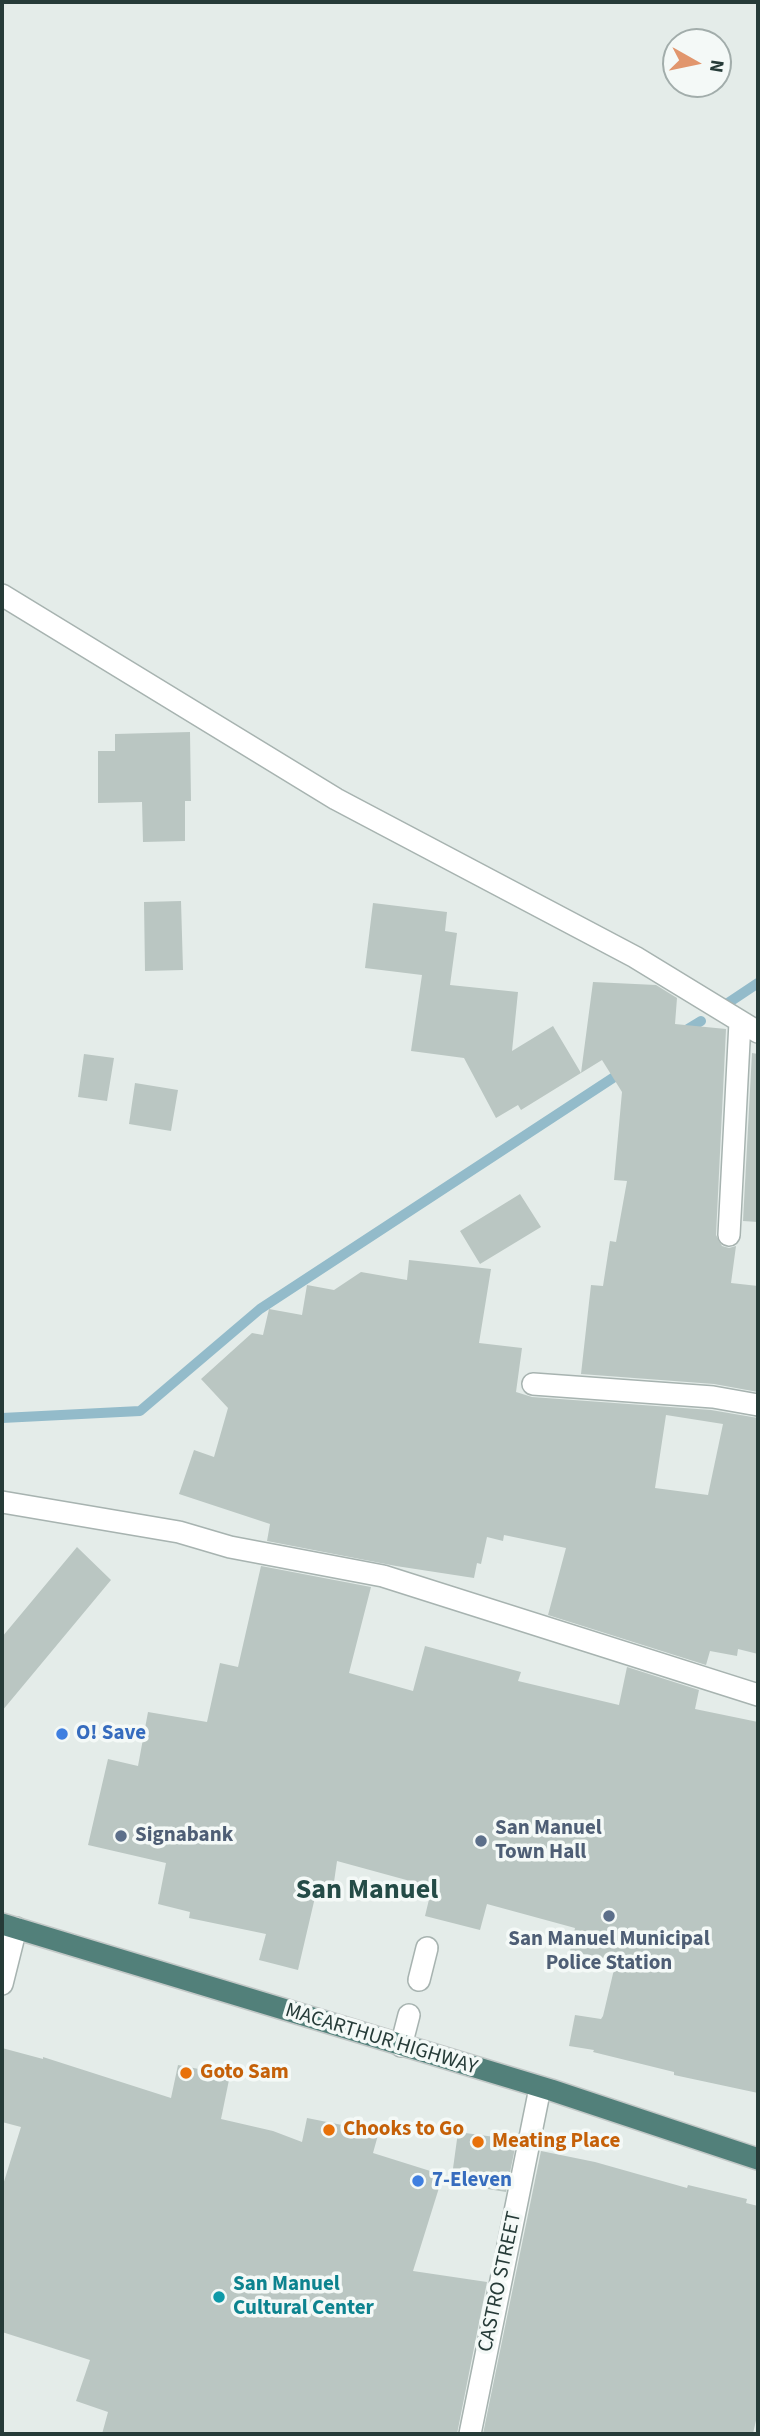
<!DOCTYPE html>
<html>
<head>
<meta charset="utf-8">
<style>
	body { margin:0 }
	#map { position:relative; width:760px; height:2436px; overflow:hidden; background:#e4ece9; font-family:"Source Sans 3",sans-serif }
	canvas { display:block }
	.frame { position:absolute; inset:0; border:4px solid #263b38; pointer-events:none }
	.north { position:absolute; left:662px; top:28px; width:70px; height:70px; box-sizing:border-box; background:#f4f9f7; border:2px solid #a2adab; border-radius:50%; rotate:99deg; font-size:19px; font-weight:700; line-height:28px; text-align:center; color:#263b38 }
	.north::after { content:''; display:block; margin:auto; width:24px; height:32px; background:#e1966d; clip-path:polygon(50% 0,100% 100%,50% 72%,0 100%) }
</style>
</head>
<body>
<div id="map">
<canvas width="760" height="2436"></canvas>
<div class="frame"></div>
<div class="north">N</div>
</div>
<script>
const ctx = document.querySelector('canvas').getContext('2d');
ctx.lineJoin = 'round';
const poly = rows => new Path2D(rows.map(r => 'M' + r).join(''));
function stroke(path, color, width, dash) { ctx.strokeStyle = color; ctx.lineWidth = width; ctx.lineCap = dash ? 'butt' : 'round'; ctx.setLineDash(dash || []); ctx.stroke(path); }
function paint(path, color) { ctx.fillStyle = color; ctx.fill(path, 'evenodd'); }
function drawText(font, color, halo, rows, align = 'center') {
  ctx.font = font + ' "Source Sans 3",sans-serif'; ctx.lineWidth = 7; ctx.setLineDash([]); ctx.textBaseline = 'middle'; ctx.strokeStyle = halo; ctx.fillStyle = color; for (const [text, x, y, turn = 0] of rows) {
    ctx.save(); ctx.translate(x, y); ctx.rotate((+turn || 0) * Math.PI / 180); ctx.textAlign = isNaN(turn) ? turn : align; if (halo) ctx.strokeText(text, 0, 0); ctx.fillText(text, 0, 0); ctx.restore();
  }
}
stroke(poly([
	[728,1003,758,983],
	[683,1032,701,1021],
	[2,1418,140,1411,260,1309,625,1070]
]), '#93bbca', 10);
paint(poly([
	[190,732,191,801,185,801,185,841,143,842,142,802,98,803,98,751,115,751,115,734],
	[181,901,183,970,145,971,144,902],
	[373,903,447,912,445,931,457,933,450,985,518,992,512,1051,553,1026,581,1073,593,982,656,985,677,998,675,1024,726,1029,716,1235,722,1246,729,1248,736,1246,731,1283,758,1286,758,1392,714,1384,581,1374,591,1285,603,1286,610,1241,616,1242,627,1181,614,1180,622,1092,602,1060,521,1110,518,1105,496,1118,464,1058,411,1051,422,975,365,968],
	[752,1053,758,1054,758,1222,743,1221],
	[84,1054,114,1058,107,1101,78,1097],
	[135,1083,178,1090,171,1131,129,1124],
	[520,1194,541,1227,480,1264,460,1231],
	[409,1260,491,1269,479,1343,522,1348,516,1392,532,1397,711,1410,758,1418,758,1654,738,1649,737,1656,710,1651,706,1665,548,1615,566,1548,504,1535,503,1541,487,1537,481,1564,477,1563,474,1578,396,1566,267,1541,270,1524,179,1494,194,1450,214,1457,228,1408,201,1379,252,1333,263,1335,269,1309,302,1315,307,1285,334,1290,361,1272,407,1280],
	[666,1415,723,1424,708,1495,655,1488],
	[77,1547,111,1580,2,1711,2,1637],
	[261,1566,371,1587,349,1673,413,1691,425,1646,521,1672,518,1681,619,1705,627,1667,699,1690,695,1709,758,1722,758,2093,674,2075,674,2072,593,2052,594,2050,569,2046,575,2015,601,2019,603,2016,616,1961,570,1951,575,1928,487,1904,480,1930,425,1916,432,1887,337,1861,332,1896,316,1893,298,1970,259,1960,266,1934,189,1918,190,1912,158,1904,166,1863,88,1845,108,1759,138,1766,148,1712,207,1722,220,1663,238,1667],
	[2,2048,43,2059,43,2057,171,2098,178,2065,230,2075,221,2119,273,2131,302,2142,307,2118,342,2125,378,2135,373,2153,443,2175,413,2271,487,2282,457,2434,102,2434,108,2412,76,2401,90,2360,2,2332,2,2188,21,2127,2,2122],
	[458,2132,502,2138,501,2140,516,2143,506,2192,451,2183],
	[541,2151,595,2162,687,2188,688,2185,747,2199,746,2203,758,2206,758,2411,753,2434,483,2434]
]), '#bac6c2');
const service = poly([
	[419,1980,427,1948],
	[401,2046,409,2015]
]);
const minor = poly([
	[2,595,336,799,635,957,758,1032],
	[729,1235,740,1022],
	[533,1384,713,1397,758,1405],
	[2,1502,179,1532,230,1547,383,1576,758,1695],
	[2,1984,16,1928],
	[470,2434,540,2088]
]);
const trunk = poly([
	[2,1924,551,2090,758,2159]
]);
stroke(service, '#a7b3b0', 24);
stroke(minor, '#a7b3b0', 24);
stroke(trunk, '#c2c8c7', 24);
stroke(service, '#fff', 21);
stroke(minor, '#fff', 21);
stroke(trunk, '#52807a', 21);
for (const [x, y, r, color] of [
	[62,1734,7,"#3f7fe0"],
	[121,1836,7,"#5c6f8a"],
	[481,1841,7,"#5c6f8a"],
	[609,1916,7,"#5c6f8a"],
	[186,2073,7,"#e8710a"],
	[329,2130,7,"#e8710a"],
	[478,2142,7,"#e8710a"],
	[418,2181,7,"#3f7fe0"],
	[219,2297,7,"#0f9aa8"]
]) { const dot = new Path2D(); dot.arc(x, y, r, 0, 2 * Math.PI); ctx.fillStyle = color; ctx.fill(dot); stroke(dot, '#f4f9f7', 2.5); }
drawText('bold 21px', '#366cbe', '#f4f9f7', [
	["O! Save",76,1734],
	["7-Eleven",432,2181]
], 'left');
drawText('bold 21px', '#4e5e75', '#f4f9f7', [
	["San Manuel",495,1829],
	["Town Hall",495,1853],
	["Signabank",135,1836],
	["San Manuel Municipal",609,1940,"center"],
	["Police Station",609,1964,"center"]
], 'left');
drawText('21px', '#263b38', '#f4f9f7', [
	["MACARTHUR HIGHWAY",381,2040,17],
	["CASTRO STREET",501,2282,-78]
]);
drawText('bold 21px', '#c56008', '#f4f9f7', [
	["Goto Sam",200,2073],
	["Chooks to Go",343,2130],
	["Meating Place",492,2142]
], 'left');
drawText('bold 21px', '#0d838f', '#f4f9f7', [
	["San Manuel",233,2285],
	["Cultural Center",233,2309]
], 'left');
drawText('bold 28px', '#244b46', '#f4f9f7', [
	["San Manuel",367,1892]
]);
</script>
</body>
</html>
